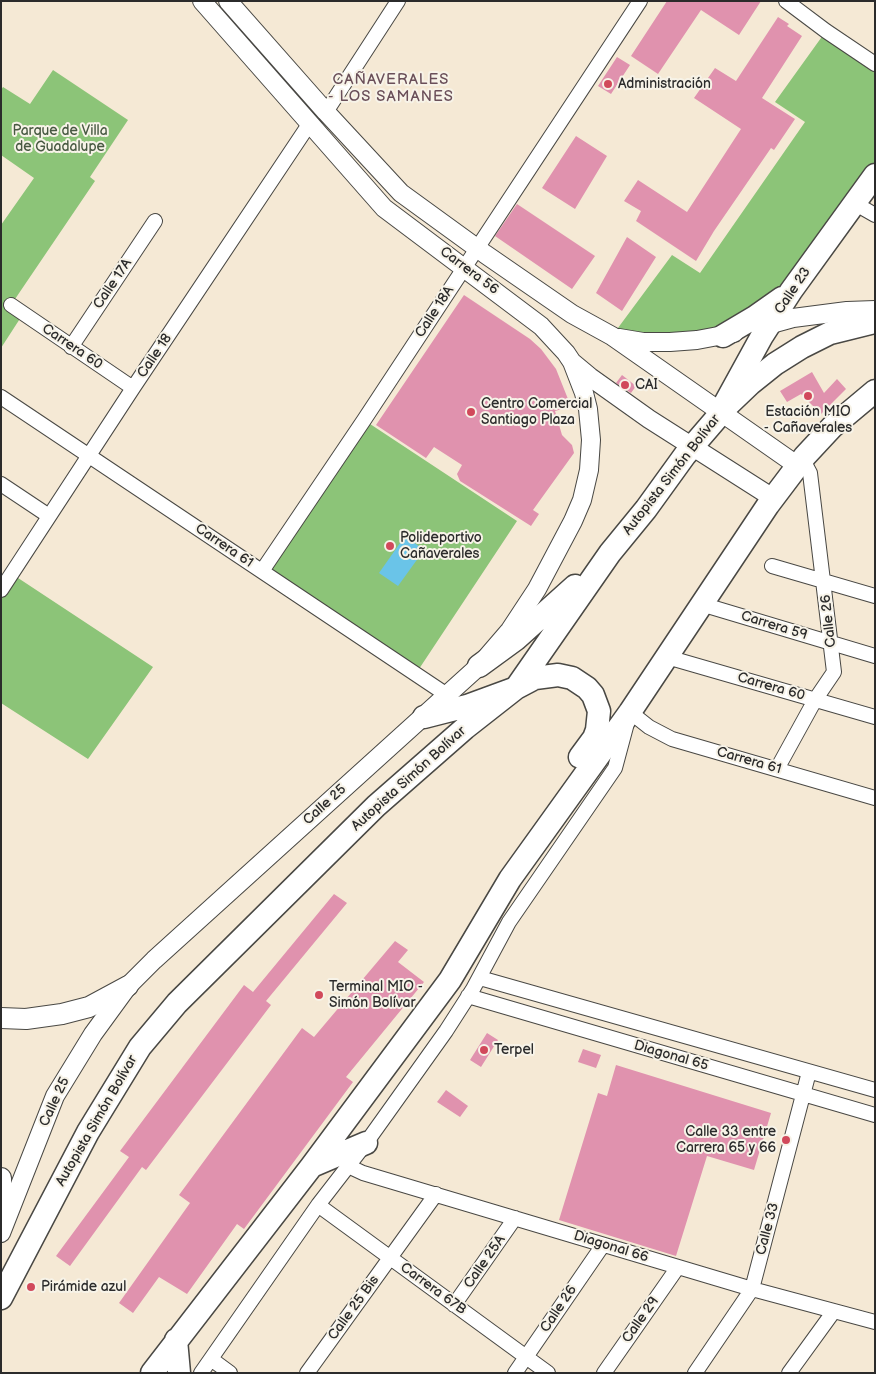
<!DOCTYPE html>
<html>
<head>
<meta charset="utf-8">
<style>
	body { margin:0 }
	#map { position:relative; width:876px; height:1374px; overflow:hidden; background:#f5e9d5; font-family:"Balsamiq Sans",sans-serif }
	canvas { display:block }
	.frame { position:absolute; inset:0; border:2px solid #2b2b2b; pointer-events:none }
</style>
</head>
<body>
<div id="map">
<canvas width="876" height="1374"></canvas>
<div class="frame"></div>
</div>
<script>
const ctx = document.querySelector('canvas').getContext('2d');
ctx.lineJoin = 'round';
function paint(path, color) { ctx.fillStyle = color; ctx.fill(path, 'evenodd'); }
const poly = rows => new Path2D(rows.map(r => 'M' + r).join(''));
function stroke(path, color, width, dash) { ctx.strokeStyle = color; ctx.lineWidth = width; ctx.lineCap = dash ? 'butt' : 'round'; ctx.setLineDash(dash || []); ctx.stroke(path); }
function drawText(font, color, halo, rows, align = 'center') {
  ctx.font = font + ' "Balsamiq Sans",sans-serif'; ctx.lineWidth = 4; ctx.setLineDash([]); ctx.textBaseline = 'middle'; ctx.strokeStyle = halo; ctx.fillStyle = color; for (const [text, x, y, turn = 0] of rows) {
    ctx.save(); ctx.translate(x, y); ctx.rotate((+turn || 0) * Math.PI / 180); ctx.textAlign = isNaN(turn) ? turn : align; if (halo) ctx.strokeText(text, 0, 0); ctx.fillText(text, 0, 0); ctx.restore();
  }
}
paint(poly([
	[826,31,875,64,875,175,750,330,612,336,672,255,700,273,805,122,775,102],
	[53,70,128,120,90,177,95,181,11,305,23,314,1,348,1,225,34,178,1,155,1,90,3,87,30,104],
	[364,420,517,521,415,675,262,571],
	[12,574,153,667,88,759,1,703,1,590]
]), '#8cc478');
paint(poly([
	[405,536,424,550,398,586,379,573]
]), '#6ac4e8');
paint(poly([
	[667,1,761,1,739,35,701,10,658,74,631,56],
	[778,17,789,24,787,26,802,36,762,98,795,119,774,150,771,148,714,231,696,261,636,221,641,211,624,201,638,180,687,212,741,129,694,98,715,68,736,81],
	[617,57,630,65,611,94,598,86],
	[576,136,607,156,575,209,542,188],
	[517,204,595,256,572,289,495,236],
	[627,237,656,257,622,311,596,293],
	[464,295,530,339,541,349,556,369,568,399,569,407,555,411,562,435,572,445,574,453,533,510,539,514,531,526,460,481,457,474,462,465,434,447,426,458,376,425],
	[812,372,824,393,837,379,846,389,821,414,801,394,787,402,780,391],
	[622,375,636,386,631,393,616,383],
	[334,894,347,903,266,1001,271,1005,146,1170,142,1167,70,1266,56,1256,129,1157,120,1151,244,985,253,992],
	[395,941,408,950,398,962,424,982,346,1077,353,1082,244,1229,237,1224,187,1294,159,1277,133,1313,119,1303,190,1203,179,1195,302,1028,314,1037],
	[487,1033,498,1040,481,1067,470,1060],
	[583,1049,601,1055,596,1068,578,1062],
	[616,1065,771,1113,754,1170,707,1156,676,1256,559,1220,598,1093,607,1096],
	[446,1090,468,1106,460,1117,437,1102]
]), '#e092ae');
const minor = poly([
	[786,1,826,31,875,64],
	[326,112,398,1],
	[854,203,875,215],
	[11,305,133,388],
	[71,347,155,221],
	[1,397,447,695],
	[1,484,49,516],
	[772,566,875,596],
	[262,571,364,420,640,1],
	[1,590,133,388,310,123],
	[701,604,875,656],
	[667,657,875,717],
	[777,769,815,700,834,672,810,473,803,460],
	[480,978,875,1090],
	[468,996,875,1115],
	[348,1166,363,1173,752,1289,875,1322],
	[318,1205,548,1373],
	[454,1305,515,1218],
	[211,1359,230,1373],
	[201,1373,318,1205,366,1143,446,1031,473,989,509,922,615,768,630,712,649,727,672,739,875,798],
	[307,1373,436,1194],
	[515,1373,603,1245],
	[604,1373,678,1267],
	[695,1373,752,1289,809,1072],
	[789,1373,834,1311]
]);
const tertiary = poly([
	[202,1,384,208,541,326,566,353,572,362,590,377,649,419,773,498],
	[228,1,326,112,401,193,485,254,572,314,612,336,798,466],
	[764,326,793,318,847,311,875,310],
	[619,338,643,342,670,342,697,340,734,333],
	[1,1233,55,1096,93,1034,128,986,154,960,479,666,510,630,537,589,573,521,582,500,589,470,591,440,588,409,584,393,572,362]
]);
const secondary = poly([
	[1,1018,26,1019,62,1014,89,1007,128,986],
	[1,1178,1,1215]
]);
const primary = poly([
	[723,336,755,317,782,298],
	[723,407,762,336,791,291,875,175]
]);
const trunk = poly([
	[479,666,516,639,575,586],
	[424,717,467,706,516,688,535,678,558,675,572,678,587,688,593,695,599,711,597,730,594,738,580,757],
	[312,1166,366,1143],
	[1,1298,88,1132,140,1047,177,1003,376,806,465,728,516,688,610,553,646,509,685,455,728,405,750,384,775,364,802,347,830,333,875,322],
	[176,1340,179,1373],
	[152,1373,311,1167,450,980,510,879,630,712,768,505,805,456,832,427,875,391]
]);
stroke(minor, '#494844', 16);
stroke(tertiary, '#494844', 20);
stroke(secondary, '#494844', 22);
stroke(primary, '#494844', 25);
stroke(trunk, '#494844', 25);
stroke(minor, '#fff', 14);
stroke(tertiary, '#fff', 18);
stroke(secondary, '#fff', 20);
stroke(primary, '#fff', 22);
stroke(trunk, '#fff', 22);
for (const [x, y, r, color] of [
	[608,84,5,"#d1495b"],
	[625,385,5,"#d1495b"],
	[808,396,5,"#d1495b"],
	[471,412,5,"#d1495b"],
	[390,546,5,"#d1495b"],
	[319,995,5,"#d1495b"],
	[484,1050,5,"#d1495b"],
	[786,1140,5,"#d1495b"],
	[31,1287,5,"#d1495b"]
]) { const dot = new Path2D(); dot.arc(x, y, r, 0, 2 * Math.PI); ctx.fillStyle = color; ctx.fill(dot); stroke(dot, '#f7f3e8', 2); }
drawText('14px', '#2b2b2b', '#f7f3e8', [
	["Administración",618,84],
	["CAI",635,385],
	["Centro Comercial",481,404],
	["Santiago Plaza",481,420],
	["Estación MIO",808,412,"center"],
	["- Cañaverales",808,428,"center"],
	["Polideportivo",400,538],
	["Cañaverales",400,554],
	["Terminal MIO -",329,987],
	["Simón Bolívar",329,1003],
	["Terpel",494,1050],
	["Calle 33 entre",776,1132,"right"],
	["Carrera 65 y 66",776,1148,"right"],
	["Pirámide azul",41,1287]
], 'left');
drawText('14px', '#485942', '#f7f3e8', [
	["Parque de Villa",60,131],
	["de Guadalupe",60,147]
]);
drawText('14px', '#2b2b2b', '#f7f3e8', [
	["Carrera 56",469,271,37],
	["Calle 17A",113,284,-56],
	["Calle 23",793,291,-56],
	["Calle 18A",435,312,-57],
	["Carrera 60",72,347,34],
	["Calle 18",155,356,-56],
	["Autopista Simón Bolívar",672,475,-52],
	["Carrera 61",224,546,34],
	["Calle 26",829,621,-96],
	["Carrera 59",774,626,17],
	["Carrera 60",771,687,16],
	["Carrera 61",749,761,16],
	["Autopista Simón Bolívar",409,779,-42],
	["Calle 25",325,805,-42],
	["Diagonal 65",671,1056,16],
	["Calle 25",55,1102,-65],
	["Autopista Simón Bolívar",97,1121,-60],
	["Calle 33",768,1229,-75],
	["Diagonal 66",611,1247,17],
	["Calle 25A",485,1262,-55],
	["Carrera 67B",433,1289,36],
	["Calle 25 Bis",354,1308,-54],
	["Calle 26",559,1309,-56],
	["Calle 29",641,1320,-55]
]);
ctx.letterSpacing = '1px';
drawText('15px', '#6a4f59', '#f7f3e8', [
	["CAÑAVERALES",391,80],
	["- LOS SAMANES",391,97]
]);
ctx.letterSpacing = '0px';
</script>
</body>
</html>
